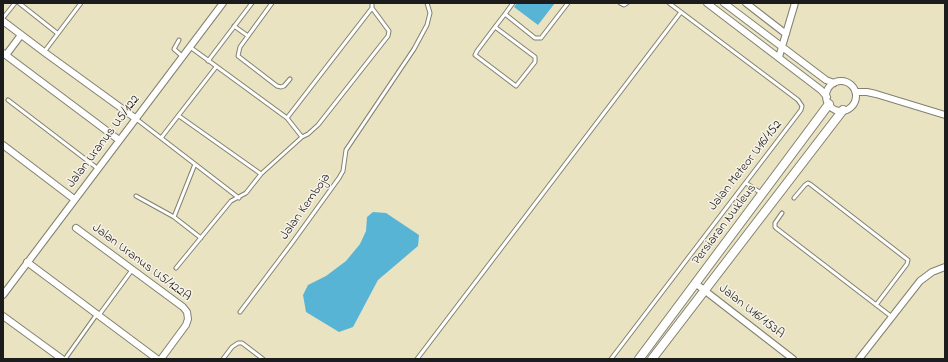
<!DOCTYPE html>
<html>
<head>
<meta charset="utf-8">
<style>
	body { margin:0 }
	#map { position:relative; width:948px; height:362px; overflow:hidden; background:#e9e3c2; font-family:"Indie Flower",sans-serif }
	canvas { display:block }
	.frame { position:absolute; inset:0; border:4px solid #1c1c1c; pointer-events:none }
</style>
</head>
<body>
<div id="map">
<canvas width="948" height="362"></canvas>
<div class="frame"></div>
</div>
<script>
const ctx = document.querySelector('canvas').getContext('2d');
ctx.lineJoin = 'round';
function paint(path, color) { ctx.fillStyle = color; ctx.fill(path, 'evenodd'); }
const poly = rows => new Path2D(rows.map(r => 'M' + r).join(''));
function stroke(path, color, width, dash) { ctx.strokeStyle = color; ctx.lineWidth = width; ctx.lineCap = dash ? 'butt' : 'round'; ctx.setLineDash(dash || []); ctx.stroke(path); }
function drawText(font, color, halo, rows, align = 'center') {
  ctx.font = font + ' "Indie Flower",sans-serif'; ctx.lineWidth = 3; ctx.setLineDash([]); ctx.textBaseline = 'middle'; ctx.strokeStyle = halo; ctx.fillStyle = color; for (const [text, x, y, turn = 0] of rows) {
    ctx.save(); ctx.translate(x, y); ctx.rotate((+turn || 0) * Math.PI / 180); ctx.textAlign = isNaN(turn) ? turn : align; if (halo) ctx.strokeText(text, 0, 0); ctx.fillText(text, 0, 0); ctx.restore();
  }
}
paint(poly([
	[517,3,555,3,538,25,514,7],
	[373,212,386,213,419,235,418,246,378,280,353,327,339,332,306,312,303,295,308,285,326,276,346,261,360,244,366,231,367,217]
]), '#57b4d5');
const service = poly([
	[19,3,57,33],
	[272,3,240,47,238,56,277,86,281,87,284,86,290,79],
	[620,3,624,5,627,3],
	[505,14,535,38,541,38,568,3],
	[3,18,15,3],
	[234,26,248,36],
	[495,27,535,57,535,62,516,86,475,55,477,51,495,27,505,14,513,3],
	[179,40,174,49,182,56],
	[190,47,287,118,302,137,308,134,318,125,388,36,389,31,372,8],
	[44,52,81,3],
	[208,61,252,3],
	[8,100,97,168],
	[179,116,261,174],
	[135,118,239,198],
	[287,118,372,8,372,3],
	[161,138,216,67],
	[746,183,761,193],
	[136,196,174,217,201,238],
	[794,198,805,185,808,183,810,184,908,260,907,264,876,305],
	[782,213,775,223,775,227,776,228,892,317],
	[174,217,195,164],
	[176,268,231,201,246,193,261,174,302,137],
	[240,312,292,243,339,178,343,171,346,150,414,49,427,25,430,13,427,3],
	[99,315,132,270],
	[65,359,97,314],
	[223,359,232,347,238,343,242,343,263,359],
	[417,359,681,12],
	[611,359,801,110,802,106,798,100,669,3]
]);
const minor = poly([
	[707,3,821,90,827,97],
	[724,3,826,80,834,83],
	[746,3,786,34],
	[3,21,44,52,135,118],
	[3,53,119,140],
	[6,55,21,35],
	[779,57,795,3],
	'826 96a15 15 0 1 1 30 0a15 15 0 1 1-30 0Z',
	[856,92,867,92,876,94,945,115],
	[3,145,74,199],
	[76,228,183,307,187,312,188,319,186,325,161,359],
	[27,262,157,359],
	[695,283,793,359],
	[3,295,223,3],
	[3,316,62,359],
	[859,359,920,281,932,272,945,267]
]);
const tertiary = poly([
	[639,359,829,104],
	[652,359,843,110]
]);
stroke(service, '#82806f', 5);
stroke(minor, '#82806f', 8);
stroke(tertiary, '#82806f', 10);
stroke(service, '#fff', 3);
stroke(minor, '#fff', 6);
stroke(tertiary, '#fff', 8);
drawText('13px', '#1c1c1c', '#f7f3e8', [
	["Jalan Uranus U5/122",104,142,-53],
	["Jalan Meteor U16/152",746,166,-52],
	["Jalan Kemboja",306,207,-55],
	["Persiaran Nukleus",725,225,-53],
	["Jalan Uranus U5/122A",141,263,37],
	["Jalan U16/153A",751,312,38]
]);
</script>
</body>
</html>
